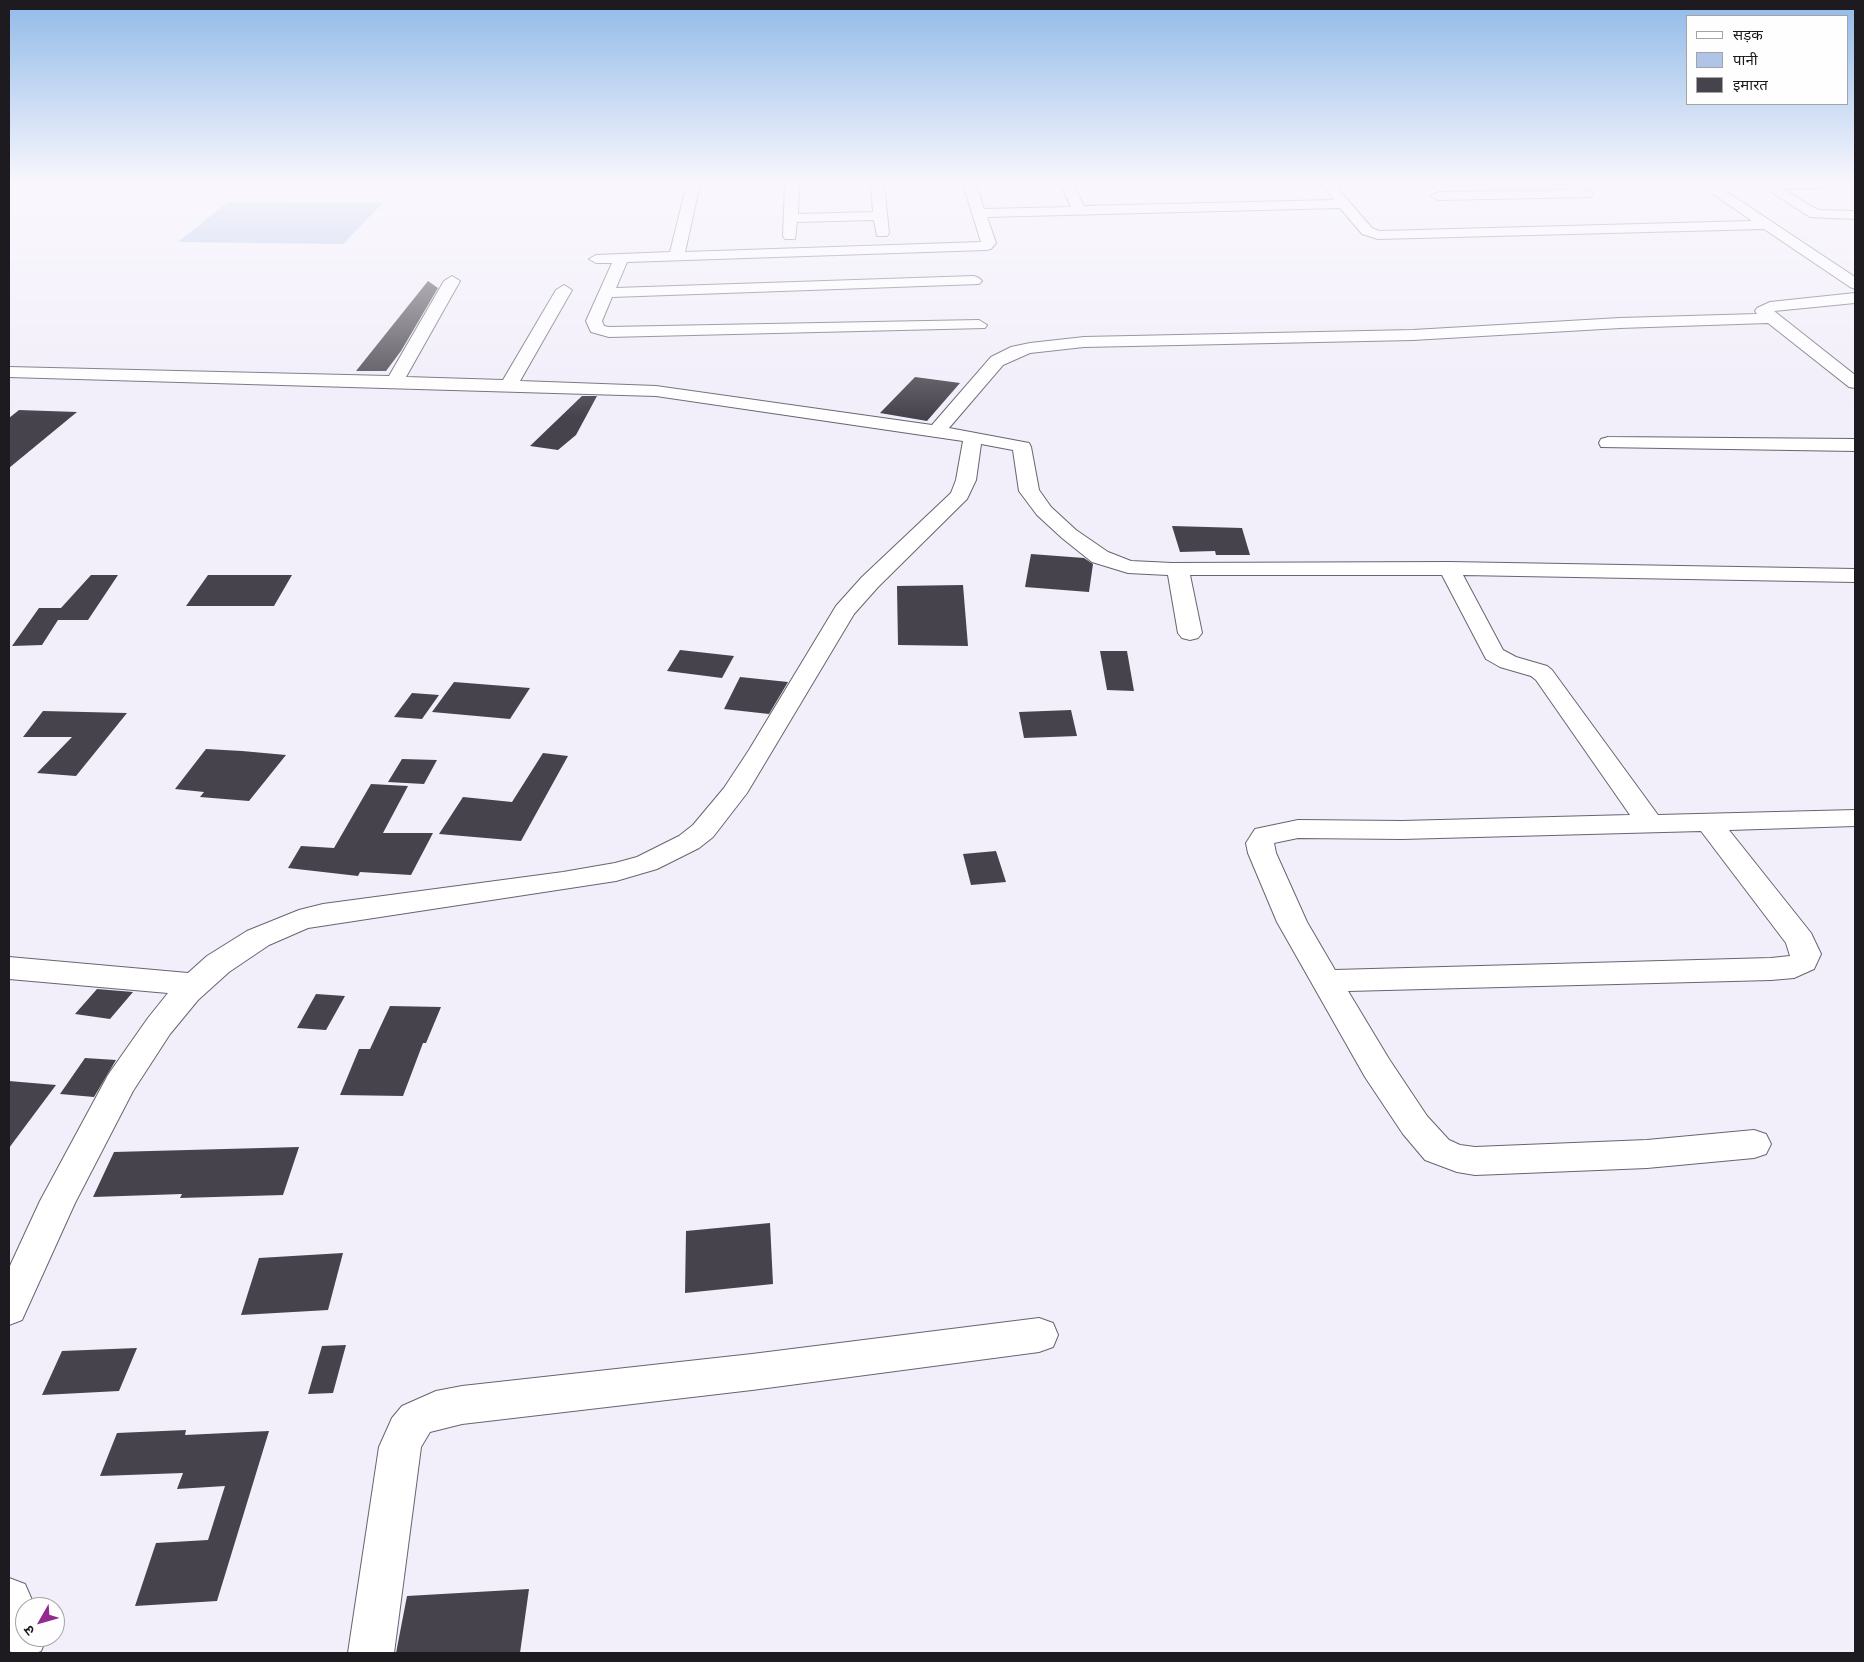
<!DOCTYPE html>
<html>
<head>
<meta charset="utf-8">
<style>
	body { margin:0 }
	#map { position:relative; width:1864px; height:1662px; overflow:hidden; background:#f2eefa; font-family:"Titillium Web","Noto Sans Devanagari",sans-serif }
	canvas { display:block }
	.frame { position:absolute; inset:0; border:10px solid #1d1b1f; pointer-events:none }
	.legend { position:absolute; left:1686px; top:15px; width:162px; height:90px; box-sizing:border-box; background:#fefefe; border:1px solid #a4a3a5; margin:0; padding:6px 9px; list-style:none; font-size:15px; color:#1d1b1f }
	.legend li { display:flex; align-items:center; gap:10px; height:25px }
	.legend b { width:25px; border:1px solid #a4a3a5 }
	.north { position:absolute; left:15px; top:1597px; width:50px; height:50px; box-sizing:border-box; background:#fefefe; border:1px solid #a4a3a5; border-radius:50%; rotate:232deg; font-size:14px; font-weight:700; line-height:20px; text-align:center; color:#1d1b1f }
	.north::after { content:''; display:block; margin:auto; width:18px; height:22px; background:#942a8d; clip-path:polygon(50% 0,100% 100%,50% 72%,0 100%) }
</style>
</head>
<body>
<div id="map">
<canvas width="1864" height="1662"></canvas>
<div class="frame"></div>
<ul class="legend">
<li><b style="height:6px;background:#fff"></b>सड़क</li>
<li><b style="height:14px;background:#b0c4e7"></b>पानी</li>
<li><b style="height:14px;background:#47434c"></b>इमारत</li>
</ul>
<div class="north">उ</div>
</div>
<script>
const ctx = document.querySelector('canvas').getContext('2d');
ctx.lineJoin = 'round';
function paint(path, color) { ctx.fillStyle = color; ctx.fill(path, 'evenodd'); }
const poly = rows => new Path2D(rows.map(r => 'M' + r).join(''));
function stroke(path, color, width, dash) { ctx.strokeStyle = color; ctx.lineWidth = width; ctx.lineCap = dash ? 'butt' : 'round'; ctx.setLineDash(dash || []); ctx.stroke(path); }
paint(poly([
	[228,202,383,203,343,244,178,242]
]), '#b0c4e7');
paint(poly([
	[428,281,438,288,401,351,386,371,356,371],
	[915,377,960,383,927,421,880,413],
	[582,396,597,396,576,435,558,450,530,446],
	[19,410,77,412,9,468,9,418],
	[1172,526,1242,528,1250,555,1216,555,1215,551,1180,552],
	[1031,554,1084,558,1093,564,1089,592,1025,587],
	[91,575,118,575,88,620,58,620,42,645,12,646,39,608,61,608],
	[208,575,292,575,274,606,186,606],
	[963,585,968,646,898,645,897,586],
	[680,650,734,656,722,678,667,671],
	[1100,651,1127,651,1134,691,1107,690],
	[740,677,788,682,769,714,724,709],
	[454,682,530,688,510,719,432,712],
	[412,693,439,695,422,719,394,717],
	[1071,710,1077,736,1024,738,1019,712],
	[43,711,127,713,76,776,37,773,72,737,23,737],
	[206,749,242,751,286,755,249,801,200,797,204,792,175,789],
	[543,753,568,756,521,841,439,834,463,797,512,802],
	[402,759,437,760,424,784,388,782],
	[371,784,408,786,383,833,433,833,411,875,360,872,358,876,288,868,301,846,334,848],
	[996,851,1006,882,971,885,963,854],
	[97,989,133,992,110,1019,75,1014],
	[316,994,345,996,326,1030,297,1028],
	[390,1006,441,1007,426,1043,423,1043,403,1096,340,1095,359,1049,370,1049],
	[85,1058,116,1060,94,1097,60,1094],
	[9,1081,56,1085,9,1148],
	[299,1147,283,1195,180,1198,182,1194,93,1197,114,1152],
	[770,1223,773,1284,685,1293,686,1231],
	[343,1253,328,1310,241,1315,259,1258],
	[346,1345,333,1393,308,1394,322,1346],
	[137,1348,119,1391,42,1395,62,1351],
	[186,1430,185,1435,269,1431,217,1601,135,1606,156,1543,208,1540,225,1486,177,1489,183,1473,100,1476,117,1433],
	[529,1589,520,1653,396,1653,407,1596]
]), '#47434c');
const minor = poly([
	[687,184,700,184,685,252,981,242,963,184,976,184,984,209,1071,207,1060,184,1073,184,1084,206,1334,200,1321,184,1334,184,1372,228,1379,231,1752,221,1699,184,1715,184,1855,277,1855,289,1850,287,1764,229,1378,239,1362,234,1340,208,987,217,996,243,991,249,986,250,627,262,616,288,974,276,979,278,982,281,979,284,612,297,602,321,604,326,609,327,979,320,987,325,985,328,609,337,591,332,586,321,612,263,596,263,589,259,596,255,670,252,687,184],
	[785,184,799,184,798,214,873,212,871,184,884,184,889,233,887,236,877,236,874,220,797,222,795,239,785,239,783,236,785,184],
	[1759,184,1831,184,1825,188,1783,189,1818,210,1855,211,1855,219,1810,217,1759,184],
	[1586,190,1591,191,1593,194,1591,197,1438,200,1431,196,1438,192,1586,190],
	[452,276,460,281,406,377,503,380,556,290,564,285,572,290,520,381,656,386,932,425,991,357,1011,347,1030,343,1084,337,1413,330,1620,318,1757,314,1755,311,1757,308,1770,302,1855,293,1855,303,1774,311,1855,375,1855,388,1849,387,1768,323,1620,328,1413,340,1084,347,1030,353,1003,365,949,428,1029,443,1031,447,1039,490,1051,507,1076,530,1108,552,1131,561,1172,563,1449,562,1855,569,1855,582,1463,575,1503,650,1516,657,1547,666,1552,670,1658,815,1855,810,1855,826,1729,830,1811,933,1821,954,1814,969,1794,978,1771,980,1348,991,1389,1059,1427,1116,1449,1140,1460,1145,1475,1147,1647,1140,1754,1130,1766,1134,1771,1144,1766,1154,1754,1158,1647,1168,1475,1175,1457,1172,1425,1160,1403,1134,1365,1077,1277,922,1248,853,1246,843,1255,829,1298,820,1402,821,1630,815,1536,680,1531,676,1500,667,1486,659,1442,575,1190,575,1202,633,1198,638,1190,640,1182,638,1178,633,1168,575,1128,573,1092,562,1062,538,1037,515,1019,491,1013,450,981,444,976,480,967,499,878,587,854,614,747,793,713,837,699,848,657,869,616,881,308,928,269,945,229,972,198,1000,170,1034,133,1091,75,1203,22,1320,9,1325,9,1268,40,1201,108,1075,148,1018,168,993,9,979,9,957,188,973,207,956,247,931,299,910,323,904,563,872,615,863,637,857,679,836,693,825,724,788,749,750,836,606,862,577,951,493,956,480,963,441,656,396,9,377,9,367,389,376,444,281,452,276],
	[1701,831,1786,943,1790,956,1771,958,1335,970,1307,922,1276,853,1274,843,1298,838,1402,839,1701,831],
	[1608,437,1855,439,1855,451,1601,447,1599,443,1601,439,1608,437],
	[1039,1318,1053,1323,1058,1335,1053,1347,1039,1352,752,1390,462,1424,430,1432,421,1447,394,1653,348,1653,379,1447,392,1418,402,1406,436,1391,462,1386,752,1354,1039,1318],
	[9,1578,25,1584,35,1607,25,1607,25,1637,47,1637,41,1651,36,1653,14,1653,9,1651,9,1578]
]);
stroke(minor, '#68656f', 2);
paint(minor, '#fff');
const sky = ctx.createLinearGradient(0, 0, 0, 417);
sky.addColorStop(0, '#91bae8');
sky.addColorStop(0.44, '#f9f7fd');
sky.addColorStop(1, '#f9f7fd00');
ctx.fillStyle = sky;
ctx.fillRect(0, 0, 1864, 417);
</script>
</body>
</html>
